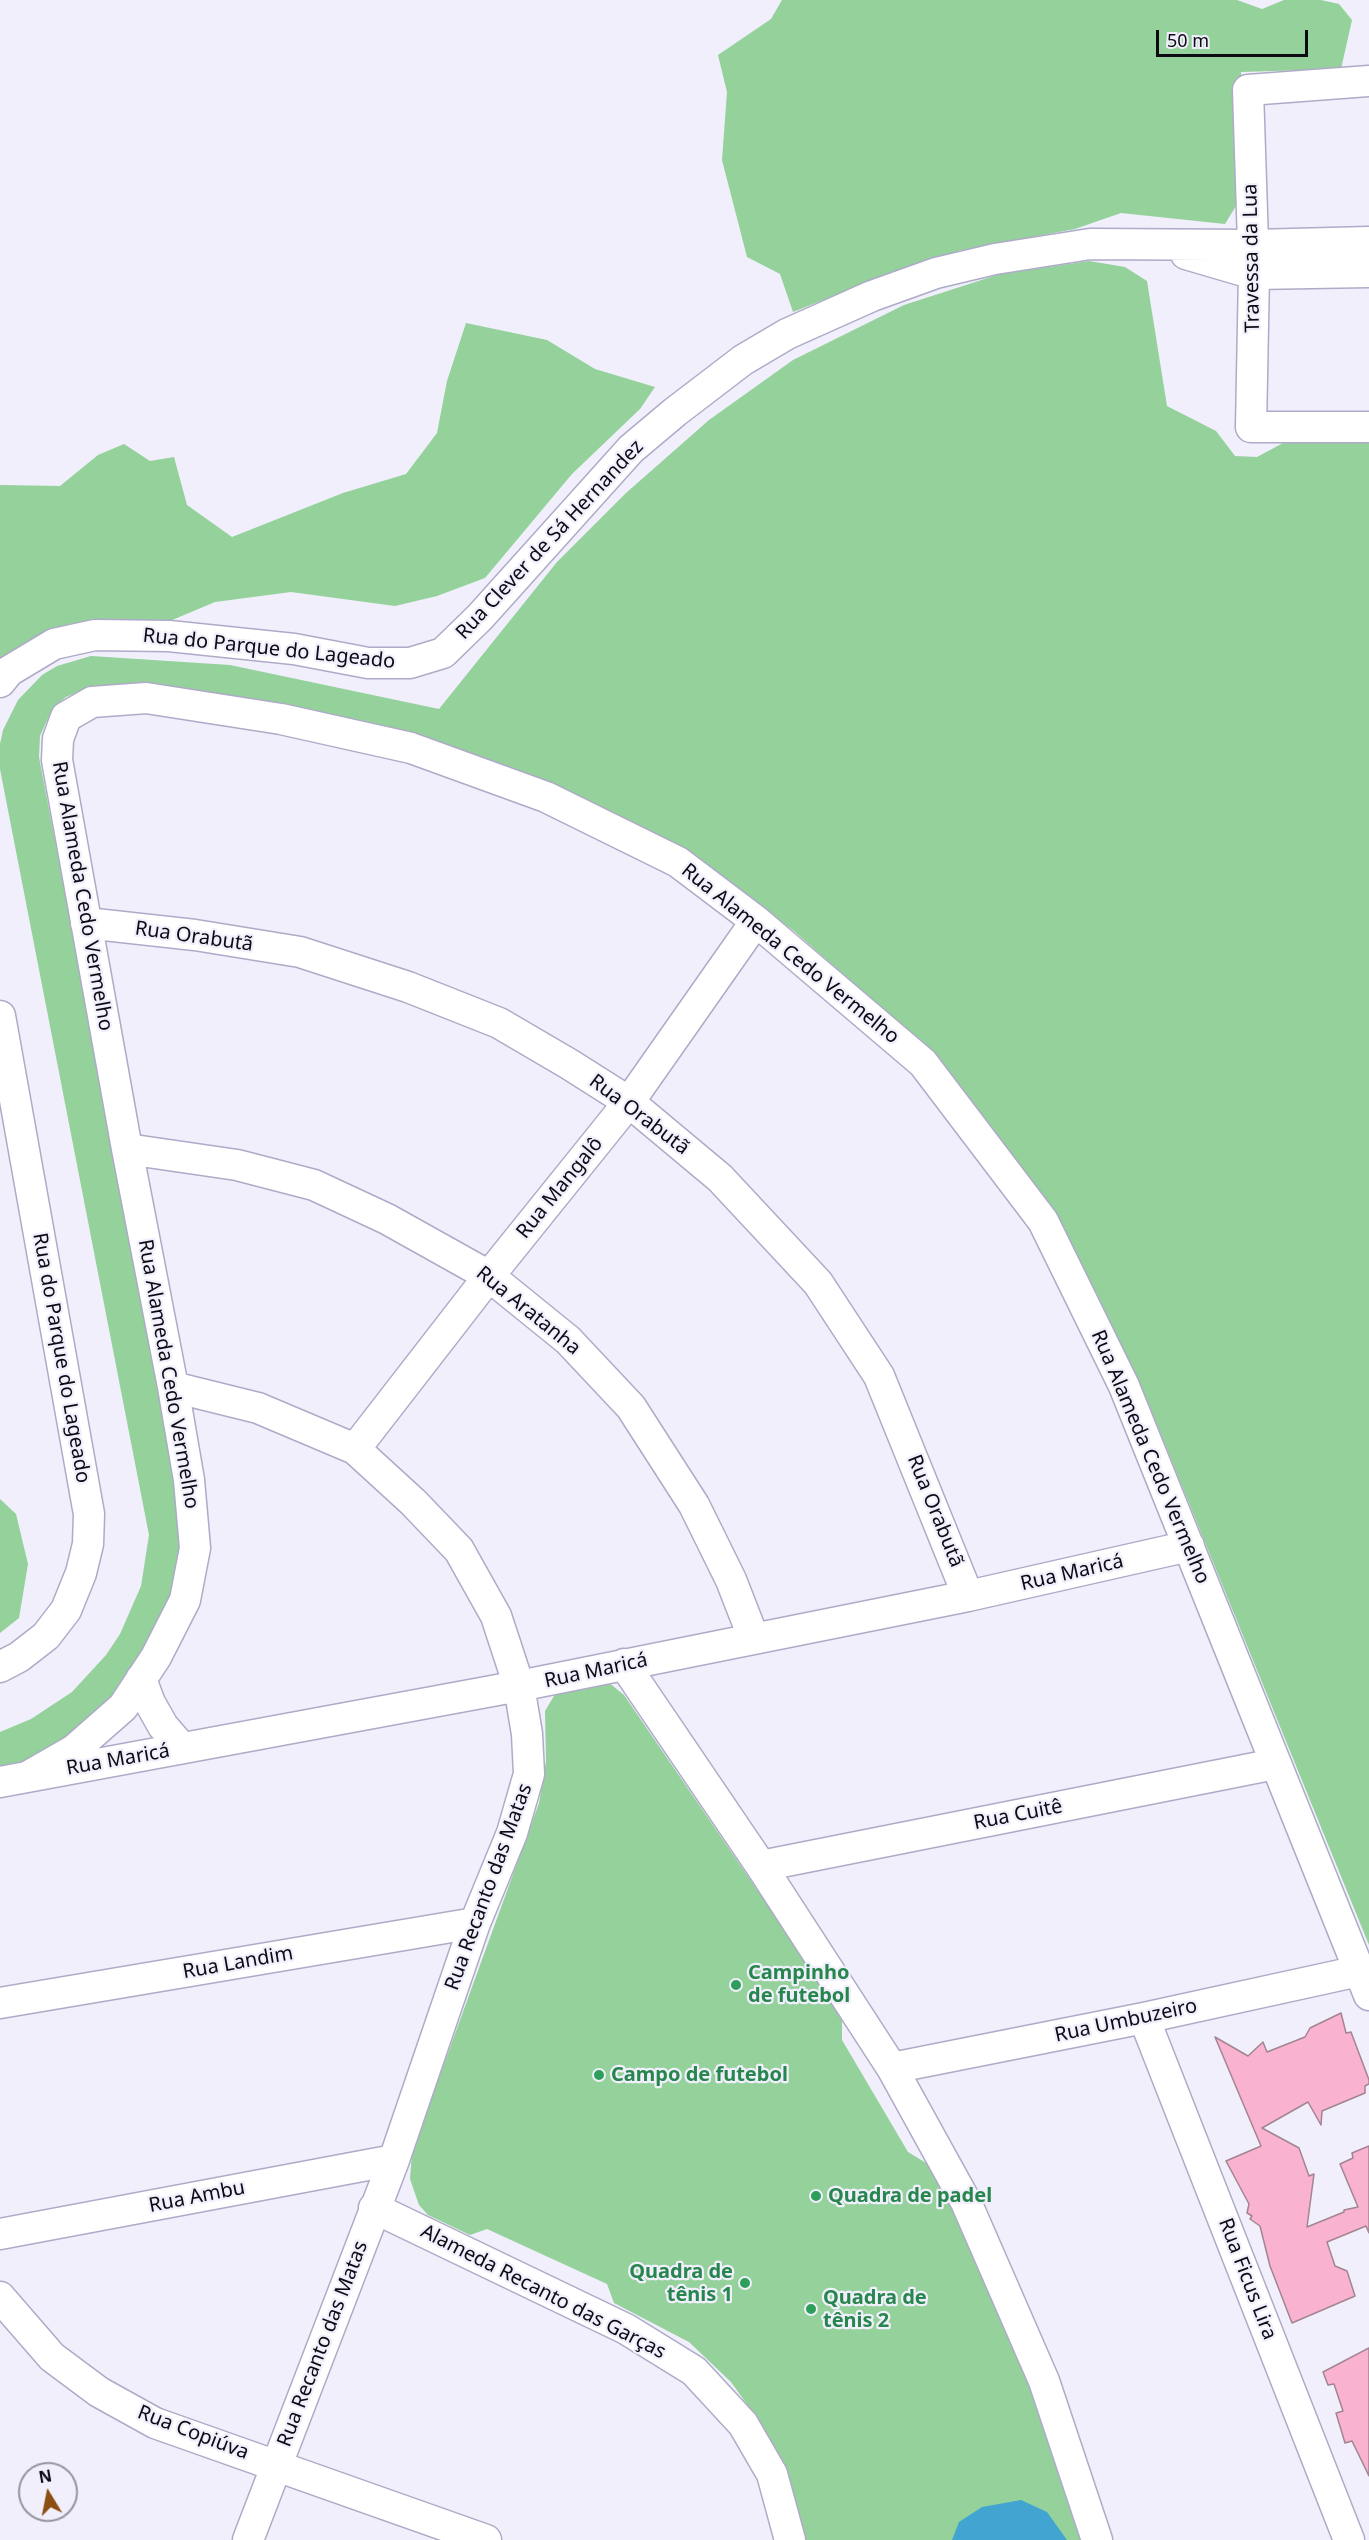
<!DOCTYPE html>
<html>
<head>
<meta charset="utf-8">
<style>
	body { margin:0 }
	#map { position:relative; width:1369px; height:2540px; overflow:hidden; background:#f0effb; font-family:"Noto Sans",sans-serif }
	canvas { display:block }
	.north { position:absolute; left:18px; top:2462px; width:60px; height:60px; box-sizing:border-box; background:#f0effb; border:2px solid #95949f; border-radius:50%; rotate:350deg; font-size:16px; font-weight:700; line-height:24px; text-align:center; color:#0c0b14 }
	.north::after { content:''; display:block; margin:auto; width:21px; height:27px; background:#8c4e11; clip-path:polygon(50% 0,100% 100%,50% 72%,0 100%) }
	.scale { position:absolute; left:1156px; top:30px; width:152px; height:27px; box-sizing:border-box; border:3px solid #0c0b14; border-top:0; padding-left:8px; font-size:18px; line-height:21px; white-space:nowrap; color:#0c0b14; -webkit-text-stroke:4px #f0effb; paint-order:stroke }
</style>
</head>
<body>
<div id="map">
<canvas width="1369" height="2540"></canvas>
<div class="north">N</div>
<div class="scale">50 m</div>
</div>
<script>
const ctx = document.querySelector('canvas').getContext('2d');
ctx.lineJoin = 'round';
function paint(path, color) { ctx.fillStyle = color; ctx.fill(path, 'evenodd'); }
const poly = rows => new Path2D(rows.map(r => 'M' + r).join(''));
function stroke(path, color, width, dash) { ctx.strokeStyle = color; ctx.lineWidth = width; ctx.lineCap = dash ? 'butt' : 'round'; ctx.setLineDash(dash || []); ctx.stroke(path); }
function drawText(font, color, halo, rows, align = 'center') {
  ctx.font = font + ' "Noto Sans",sans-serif'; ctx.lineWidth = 4.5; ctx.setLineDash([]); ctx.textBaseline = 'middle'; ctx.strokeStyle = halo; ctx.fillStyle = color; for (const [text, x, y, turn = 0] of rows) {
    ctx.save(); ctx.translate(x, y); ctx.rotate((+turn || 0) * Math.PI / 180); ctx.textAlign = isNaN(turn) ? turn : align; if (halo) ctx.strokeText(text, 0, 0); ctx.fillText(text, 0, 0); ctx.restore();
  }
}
paint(poly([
	[782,0,1237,0,1262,9,1284,0,1321,0,1339,4,1352,20,1341,69,1241,72,1242,196,1225,224,1121,213,1075,229,958,251,861,285,793,312,780,274,747,257,722,160,727,92,718,55,771,19],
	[1089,261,1125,267,1147,281,1167,406,1216,431,1235,456,1257,457,1285,442,1369,443,1369,1945,1147,1400,1097,1294,1068,1243,907,1034,870,998,794,931,713,872,530,776,425,739,269,702,138,685,89,687,66,697,56,705,49,716,40,736,39,757,176,1473,182,1531,175,1584,167,1609,115,1698,57,1747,0,1772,0,1732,31,1719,72,1692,106,1655,120,1634,141,1586,149,1535,0,769,0,744,3,730,18,700,42,675,57,666,91,656,230,665,439,709,557,562,626,493,709,420,793,360,904,305,1000,274],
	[466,323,547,340,595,369,655,387,640,409,572,474,485,578,437,596,395,606,291,592,215,602,165,623,0,674,0,485,60,486,98,455,124,444,150,461,174,457,187,505,232,537,343,493,406,474,437,433,447,381],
	[0,1499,16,1514,28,1564,19,1618,0,1633],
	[608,1682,624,1695,842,2014,842,2040,908,2152,931,2166,959,2222,1038,2402,1083,2540,805,2540,790,2482,764,2428,731,2382,689,2342,614,2303,607,2284,487,2229,470,2235,428,2215,419,2205,410,2179,412,2152,539,1803,546,1761,545,1711,557,1691]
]), '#94d19b');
paint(poly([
	[1021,2500,1047,2512,1067,2540,952,2540,959,2522,982,2507]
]), '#42a4d0');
const building = poly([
	[1341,2013,1346,2033,1351,2032,1369,2080,1369,2084,1365,2086,1365,2093,1322,2111,1321,2125,1308,2102,1262,2128,1299,2148,1309,2176,1314,2174,1307,2227,1344,2212,1344,2210,1358,2207,1340,2164,1353,2158,1352,2153,1369,2146,1369,2233,1366,2226,1327,2242,1335,2266,1347,2271,1355,2296,1292,2323,1270,2266,1260,2226,1250,2219,1252,2216,1247,2213,1249,2204,1226,2161,1261,2146,1215,2037,1248,2056,1263,2042,1267,2052,1305,2037,1310,2028,1341,2013],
	[1369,2348,1369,2476,1352,2441,1345,2443,1336,2413,1343,2411,1334,2384,1328,2385,1323,2372,1369,2348]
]);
paint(building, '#f9b3d1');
stroke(building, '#a38591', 1.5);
const minor = poly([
	[1369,81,1248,90,1254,274,1251,427,1369,427],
	[1186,254,1254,274,1369,272],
	[0,682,9,671,54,644,95,635,169,636,294,649,368,663,410,663,443,653,480,617,631,449,675,412,743,360,787,334,872,296,936,273,995,259,1090,244,1254,245,1369,242],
	[86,923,195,935,300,952,408,987,499,1023,569,1064,629,1102,720,1178,818,1283,879,1376,968,1596],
	[0,1016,89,1514,88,1544,81,1573,66,1610,46,1636,19,1657,0,1667],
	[127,1149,237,1165,314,1185,387,1219,489,1276,568,1340,631,1407,694,1505,731,1580,754,1639],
	[173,1387,258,1408,355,1449,413,1502,459,1550,496,1616,519,1686,527,1734,529,1774,512,1833,475,1923,394,2160,248,2540],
	[355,1449,489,1276,629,1102,756,921],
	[624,1664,761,1866,892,2068,966,2202,1044,2381,1097,2540],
	[141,1679,150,1703,163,1726,182,1748],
	[27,1777,74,1750,123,1707,156,1657,185,1600,195,1548,189,1480,173,1387,127,1149,57,760,58,739,66,717,92,702,146,698,281,719,411,748,546,797,678,862,756,921,923,1063,1043,1221,1124,1386,1369,1995],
	[0,1782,519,1686,968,1596,1189,1546],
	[761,1866,1275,1764],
	[0,2003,475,1923],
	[1144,2018,1349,2540],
	[892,2068,1144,2018,1359,1971],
	[374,2208,626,2329,694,2371,743,2424,772,2474,790,2540],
	[0,2234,394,2160],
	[0,2297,52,2357,99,2392,155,2423,486,2540]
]);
stroke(minor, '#aeabc8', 33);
stroke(minor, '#fff', 30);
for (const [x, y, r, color] of [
	[736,1985,6,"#2e9e5b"],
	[599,2075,6,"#2e9e5b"],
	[816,2196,6,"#2e9e5b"],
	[745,2283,6,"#2e9e5b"],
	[811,2309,6,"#2e9e5b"]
]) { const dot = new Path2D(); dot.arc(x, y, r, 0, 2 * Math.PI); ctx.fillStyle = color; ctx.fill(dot); stroke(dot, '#f0effb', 2); }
drawText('20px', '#0c0b14', '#f0effb', [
	["Travessa da Lua",1252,258,-91],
	["Rua Clever de Sá Hernandez",550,540,-47],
	["Rua do Parque do Lageado",269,649,6],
	["Rua Alameda Cedo Vermelho",82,896,80],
	["Rua Orabutã",194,937,8],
	["Rua Alameda Cedo Vermelho",790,954,39],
	["Rua Orabutã",639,1115,37],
	["Rua Mangalô",560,1188,-51],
	["Rua Aratanha",528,1311,39],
	["Rua do Parque do Lageado",61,1358,80],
	["Rua Alameda Cedo Vermelho",168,1374,80],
	["Rua Alameda Cedo Vermelho",1150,1457,67],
	["Rua Orabutã",935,1511,68],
	["Rua Maricá",1072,1573,-13],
	["Rua Maricá",596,1671,-12],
	["Rua Maricá",118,1760,-10],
	["Rua Cuitê",1018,1815,-11],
	["Rua Recanto das Matas",489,1887,-70],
	["Rua Landim",238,1963,-10],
	["Rua Umbuzeiro",1126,2021,-12],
	["Rua Ambu",197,2197,-11],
	["Rua Ficus Lira",1247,2279,69],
	["Alameda Recanto das Garças",543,2292,27],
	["Rua Recanto das Matas",323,2344,-69],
	["Rua Copiúva",193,2433,21]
]);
drawText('bold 20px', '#27864d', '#f0effb', [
	["Campinho",748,1973],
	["de futebol",748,1996],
	["Campo de futebol",611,2075],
	["Quadra de padel",828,2196],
	["Quadra de",733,2272,"right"],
	["tênis 1",733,2295,"right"],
	["Quadra de",823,2298],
	["tênis 2",823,2321]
], 'left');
</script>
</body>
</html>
